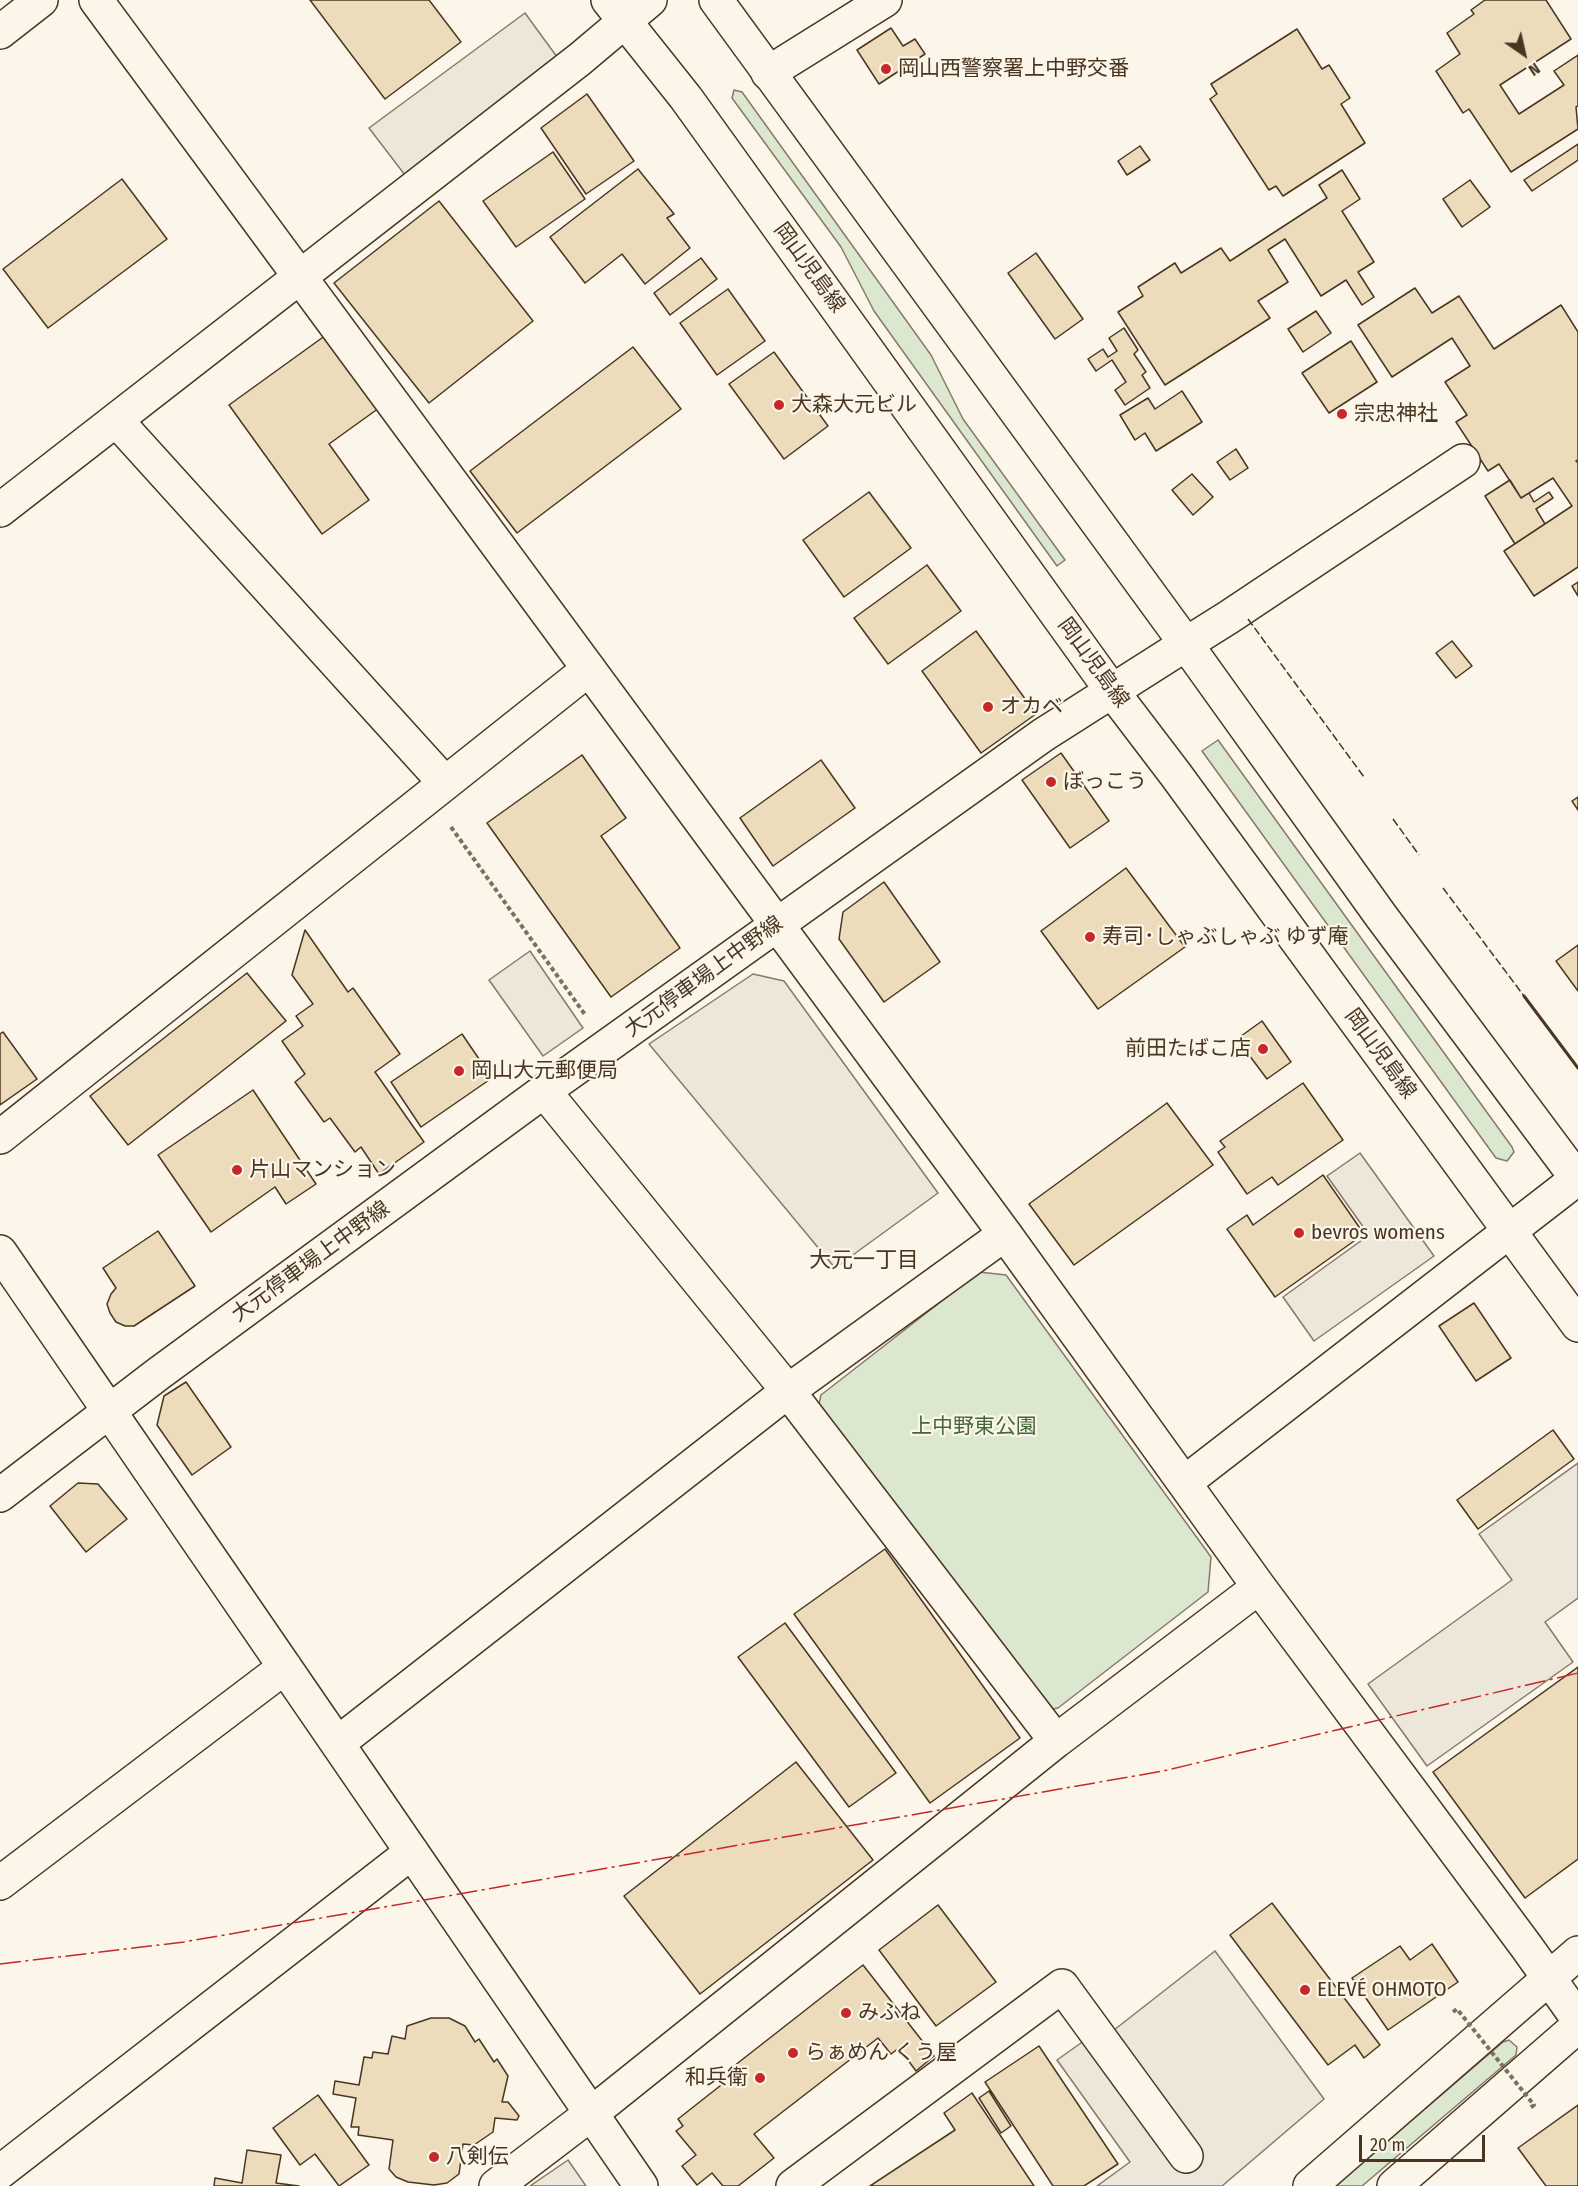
<!DOCTYPE html>
<html>
<head>
<meta charset="utf-8">
<style>
	body { margin:0 }
	#map { position:relative; width:1578px; height:2186px; overflow:hidden; background:#fbf6e9; font-family:"Fira Sans Condensed",sans-serif }
	canvas { display:block }
	.north { position:absolute; left:1494px; top:24px; width:60px; height:60px; -webkit-text-stroke:4px #fbf6e9; paint-order:stroke; rotate:146deg; font-size:16px; font-weight:700; line-height:24px; text-align:center; color:#4a3520 }
	.north::after { content:''; display:block; margin:auto; width:21px; height:27px; background:#4a3520; clip-path:polygon(50% 0,100% 100%,50% 72%,0 100%) }
	.scale { position:absolute; left:1359px; top:2135px; width:126px; height:27px; box-sizing:border-box; border:3px solid #4a3520; border-top:0; padding-left:8px; font-size:18px; line-height:21px; white-space:nowrap; color:#4a3520; -webkit-text-stroke:4px #fbf6e9; paint-order:stroke }
</style>
</head>
<body>
<div id="map">
<canvas width="1578" height="2186"></canvas>
<div class="north">N</div>
<div class="scale">20 m</div>
</div>
<script>
const ctx = document.querySelector('canvas').getContext('2d');
ctx.lineJoin = 'round';
function paint(path, color) { ctx.fillStyle = color; ctx.fill(path, 'evenodd'); }
const poly = rows => new Path2D(rows.map(r => 'M' + r).join(''));
function stroke(path, color, width, dash) { ctx.strokeStyle = color; ctx.lineWidth = width; ctx.lineCap = dash ? 'butt' : 'round'; ctx.setLineDash(dash || []); ctx.stroke(path); }
function drawText(font, color, halo, rows, align = 'center') {
  ctx.font = font + ' "Fira Sans Condensed","Noto Sans JP",sans-serif'; ctx.lineWidth = 4.5; ctx.setLineDash([]); ctx.textBaseline = 'middle'; ctx.strokeStyle = halo; ctx.fillStyle = color; for (const [text, x, y, turn = 0] of rows) {
    ctx.save(); ctx.translate(x, y); ctx.rotate((+turn || 0) * Math.PI / 180); ctx.textAlign = isNaN(turn) ? turn : align; if (halo) ctx.strokeText(text, 0, 0); ctx.fillText(text, 0, 0); ctx.restore();
  }
}
const green = poly([
	[734,90,742,92,931,355,963,419,1065,560,1057,566,874,311,841,247,732,98,734,90],
	[1218,740,1512,1147,1514,1152,1507,1161,1496,1158,1202,751,1218,740],
	[979,1272,1006,1275,1211,1557,1208,1592,1058,1708,1044,1711,817,1413,821,1395,979,1272],
	[1509,2040,1517,2047,1516,2055,1362,2186,1335,2186,1503,2042,1509,2040]
]);
paint(green, '#dce7d0');
stroke(green, '#887966', 1.5);
const parking = poly([
	[525,13,560,61,408,179,369,128,525,13],
	[530,951,583,1028,543,1056,489,980,530,951],
	[753,974,784,981,938,1193,835,1268,649,1044,753,974],
	[1360,1153,1434,1256,1314,1341,1283,1297,1369,1235,1327,1176,1360,1153],
	[1578,1463,1578,1598,1545,1622,1573,1662,1427,1766,1368,1684,1512,1580,1479,1534,1578,1463],
	[1215,1951,1324,2099,1222,2186,1097,2186,1130,2162,1057,2060,1109,2023,1114,2030,1215,1951],
	[568,2160,586,2186,530,2186,568,2160]
]);
paint(parking, '#ede7d9');
stroke(parking, '#887966', 1.5);
const building = poly([
	[310,0,429,0,461,42,385,99,310,0],
	[1485,0,1546,0,1571,39,1500,85,1519,114,1564,85,1554,71,1578,55,1578,106,1576,107,1578,129,1511,172,1469,109,1463,113,1436,71,1460,54,1447,33,1474,14,1471,10,1485,0],
	[891,28,903,46,915,39,925,54,879,84,857,50,891,28],
	[1297,29,1322,69,1329,65,1350,98,1341,104,1365,143,1283,196,1276,186,1269,190,1210,99,1217,94,1211,84,1297,29],
	[587,94,634,161,586,194,541,128,587,94],
	[1578,144,1578,160,1532,191,1524,180,1578,144],
	[1140,146,1150,160,1127,175,1118,161,1140,146],
	[553,152,585,199,516,247,483,201,553,152],
	[638,169,674,214,667,218,690,248,645,284,622,254,585,283,550,237,638,169],
	[1342,170,1360,199,1342,211,1374,262,1358,272,1374,297,1362,305,1346,280,1321,296,1285,239,1268,250,1288,282,1258,301,1270,318,1165,385,1118,312,1143,296,1138,287,1175,263,1181,273,1221,248,1230,261,1327,198,1319,185,1342,170],
	[122,179,167,239,48,328,3,269,122,179],
	[1470,180,1490,207,1462,227,1443,199,1470,180],
	[439,201,533,321,429,403,334,283,439,201],
	[1036,253,1083,319,1055,339,1008,273,1036,253],
	[701,258,717,279,670,315,654,293,701,258],
	[1415,288,1432,313,1459,296,1494,349,1561,305,1578,332,1578,460,1576,461,1578,463,1578,567,1534,596,1504,551,1572,506,1553,478,1521,498,1499,464,1488,471,1456,422,1467,415,1445,382,1470,366,1452,338,1392,377,1358,325,1415,288],
	[728,289,765,341,717,375,680,323,728,289],
	[1316,311,1331,333,1303,352,1288,329,1316,311],
	[1124,328,1138,350,1134,354,1146,372,1142,375,1150,388,1125,405,1115,390,1126,382,1112,360,1096,371,1088,359,1103,349,1108,357,1117,351,1109,338,1124,328],
	[326,335,379,408,329,444,369,500,322,534,229,405,326,335],
	[1351,341,1377,382,1329,413,1302,373,1351,341],
	[633,347,681,409,517,533,470,471,633,347],
	[774,352,828,426,784,459,729,384,774,352],
	[1182,391,1202,422,1156,451,1145,433,1135,440,1120,415,1148,398,1155,409,1182,391],
	[1236,449,1248,468,1230,480,1217,462,1236,449],
	[1192,474,1213,497,1193,515,1172,490,1192,474],
	[1510,480,1521,498,1529,493,1534,502,1549,492,1553,498,1536,509,1545,524,1515,544,1485,496,1510,480],
	[869,492,911,548,844,597,803,540,869,492],
	[927,565,961,611,888,664,854,618,927,565],
	[1578,582,1578,596,1572,586,1578,582],
	[976,631,1036,714,981,753,922,671,976,631],
	[1452,641,1472,666,1456,678,1436,653,1452,641],
	[1061,753,1109,821,1070,848,1022,780,1061,753],
	[582,755,626,818,601,836,680,948,611,997,487,823,582,755],
	[821,760,855,808,773,866,740,818,821,760],
	[1578,797,1578,810,1572,801,1578,797],
	[1126,868,1185,947,1098,1009,1041,931,1126,868],
	[884,882,940,962,884,1002,839,939,843,912,884,882],
	[305,930,348,992,353,988,400,1054,375,1072,424,1142,379,1174,361,1147,355,1152,330,1118,324,1122,295,1082,305,1074,282,1041,303,1026,296,1016,313,1004,292,975,305,930],
	[1578,945,1578,991,1556,961,1578,945],
	[247,973,286,1021,128,1145,90,1096,247,973],
	[1262,1021,1291,1062,1267,1079,1237,1039,1262,1021],
	[3,1032,37,1079,0,1105,0,1034,3,1032],
	[462,1034,492,1078,421,1127,391,1082,462,1034],
	[1303,1083,1343,1140,1278,1185,1272,1177,1247,1194,1218,1152,1225,1147,1220,1141,1303,1083],
	[253,1090,316,1184,286,1204,275,1187,211,1232,158,1155,253,1090],
	[1167,1103,1213,1165,1074,1265,1029,1204,1167,1103],
	[1323,1175,1364,1234,1275,1297,1227,1229,1247,1215,1253,1225,1323,1175],
	[158,1231,195,1286,134,1326,125,1326,116,1322,110,1313,107,1304,111,1294,116,1288,103,1268,158,1231],
	[1474,1303,1511,1358,1476,1381,1439,1326,1474,1303],
	[186,1382,231,1447,192,1475,157,1425,164,1396,186,1382],
	[1553,1430,1574,1459,1478,1529,1457,1500,1553,1430],
	[78,1483,98,1484,127,1519,86,1552,50,1506,78,1483],
	[885,1549,1020,1738,930,1803,794,1614,885,1549],
	[785,1623,896,1773,849,1807,738,1657,785,1623],
	[1578,1667,1578,1859,1525,1898,1433,1772,1578,1667],
	[796,1762,873,1860,700,1994,624,1896,796,1762],
	[1272,1903,1380,2045,1364,2058,1355,2045,1328,2065,1230,1935,1272,1903],
	[938,1905,996,1982,936,2026,879,1950,938,1905],
	[1432,1944,1458,1982,1388,2030,1352,1978,1400,1946,1410,1960,1432,1944],
	[863,1965,934,2056,916,2071,899,2048,891,2054,878,2038,754,2134,774,2158,738,2186,723,2186,712,2173,697,2185,682,2166,696,2155,676,2131,683,2126,678,2119,725,2082,720,2077,863,1965],
	[431,2018,449,2018,465,2026,475,2042,479,2039,494,2062,497,2059,508,2076,502,2102,508,2102,519,2116,517,2120,495,2118,493,2132,474,2145,463,2144,459,2174,447,2183,434,2185,408,2182,396,2177,389,2169,393,2140,358,2135,359,2127,351,2127,356,2098,333,2094,335,2081,359,2085,364,2057,372,2058,373,2052,388,2054,392,2036,405,2039,407,2026,431,2018],
	[1039,2046,1118,2164,1084,2186,1053,2186,985,2082,1039,2046],
	[989,2091,1011,2126,1001,2133,979,2098,989,2091],
	[972,2093,1034,2186,870,2186,955,2130,944,2113,972,2093],
	[318,2095,369,2165,339,2186,315,2154,300,2165,273,2128,318,2095],
	[1578,2105,1578,2186,1546,2186,1518,2148,1578,2105],
	[247,2150,281,2155,276,2183,299,2186,214,2186,215,2178,242,2183,247,2150]
]);
paint(building, '#ecdcbc');
stroke(building, '#4a3520', 1.5);
const minor = poly([
	[96,0,1005,1234,1259,1587,1526,1946,1578,2019],
	[0,32,41,0],
	[768,73,885,0],
	[116,420,445,783],
	[0,510,580,59,650,0],
	[1186,644,1229,617,1463,461],
	[544,1091,788,1391,1056,1741],
	[0,1137,589,669],
	[0,1252,641,2186],
	[1184,1483,1578,1178],
	[338,1743,788,1391,1005,1234],
	[0,1883,285,1667],
	[0,2172,412,1852],
	[496,2186,592,2113,1056,1741,1259,1587],
	[793,2186,1062,1986,1186,2156],
	[1310,2186,1578,1953],
	[1394,2186,1578,2026]
]);
const major = poly([
	[608,0,686,98,1112,691,1176,775,1578,1325],
	[716,0,1186,644,1381,916,1578,1180],
	[0,1495,158,1374,544,1091,1043,735,1186,644]
]);
stroke(minor, '#4a3520', 36);
stroke(major, '#4a3520', 36);
stroke(poly([
	[451,827,586,1016]
]), '#7f6f5c', 4, [4.5, 3]);
stroke(minor, '#fbf6e9', 33);
stroke(major, '#fbf6e9', 33);
stroke(poly([
	[1453,2012,1457,2009,1534,2105,1530,2108]
]), '#7f6f5c', 4, [4.5, 3]);
stroke(poly([
	[1248,619,1364,777],
	[1393,819,1419,855],
	[1443,888,1524,996]
]), '#4a3520', 1.5, [8, 3]);
stroke(poly([
	[1524,996,1578,1068]
]), '#4a3520', 3);
stroke(poly([
	[0,1964,184,1942,1163,1771,1578,1673]
]), '#c62828', 1.5, [21, 4.5, 3, 4.5]);
for (const [x, y, r, color] of [
	[886,69,6,"#c62828"],
	[779,405,6,"#c62828"],
	[1342,414,6,"#c62828"],
	[988,707,6,"#c62828"],
	[1051,782,6,"#c62828"],
	[1090,937,6,"#c62828"],
	[1263,1049,6,"#c62828"],
	[459,1071,6,"#c62828"],
	[237,1170,6,"#c62828"],
	[1299,1233,6,"#c62828"],
	[1305,1990,6,"#c62828"],
	[846,2013,6,"#c62828"],
	[793,2053,6,"#c62828"],
	[760,2078,6,"#c62828"],
	[434,2157,6,"#c62828"]
]) { const dot = new Path2D(); dot.arc(x, y, r, 0, 2 * Math.PI); ctx.fillStyle = color; ctx.fill(dot); stroke(dot, '#fbf6e9', 2); }
drawText('21px', '#4a3520', '#fbf6e9', [
	["岡山西警察署上中野交番",898,69],
	["大森大元ビル",791,405],
	["宗忠神社",1354,414],
	["オカベ",1000,707],
	["ぼっこう",1063,782],
	["寿司･しゃぶしゃぶ ゆず庵",1102,937],
	["前田たばこ店",1251,1049,"right"],
	["岡山大元郵便局",471,1071],
	["片山マンション",249,1170],
	["bevros womens",1311,1233],
	["ELEVÉ OHMOTO",1317,1990],
	["みふね",858,2013],
	["らぁめん くう屋",805,2053],
	["和兵衛",748,2078,"right"],
	["八剣伝",446,2157]
], 'left');
drawText('21px', '#4a3520', '#fbf6e9', [
	["岡山児島線",809,268,54],
	["岡山児島線",1093,663,54],
	["大元停車場上中野線",704,977,-36],
	["岡山児島線",1380,1054,54],
	["大元停車場上中野線",311,1262,-36]
]);
drawText('21px', '#436837', '#fbf6e9', [
	["上中野東公園",974,1427]
]);
drawText('22px', '#4a3520', '#fbf6e9', [
	["大元一丁目",864,1261]
]);
</script>
</body>
</html>
